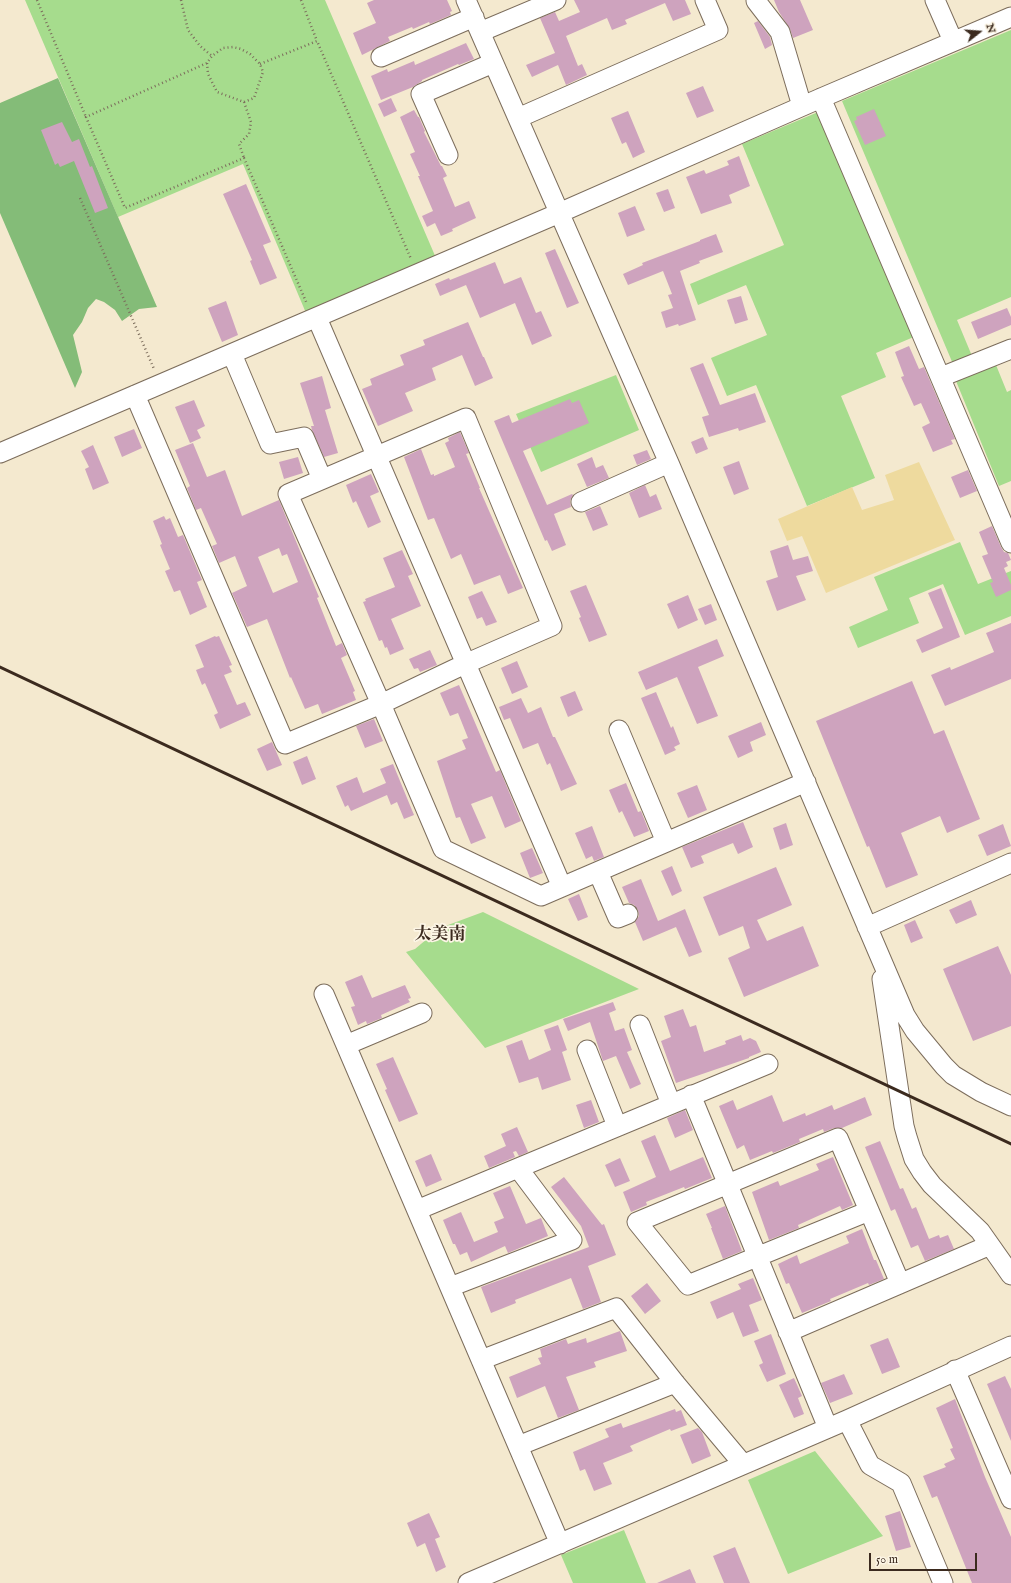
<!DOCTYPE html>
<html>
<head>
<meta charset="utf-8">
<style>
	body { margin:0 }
	#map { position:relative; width:1011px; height:1583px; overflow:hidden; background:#f4e9cf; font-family:"IM FELL English",serif }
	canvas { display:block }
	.north { position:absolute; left:959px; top:12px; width:40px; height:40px; -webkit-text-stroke:3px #fcf5e5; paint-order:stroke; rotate:73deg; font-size:11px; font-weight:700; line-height:16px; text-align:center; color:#3b2a1e }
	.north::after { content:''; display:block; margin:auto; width:14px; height:18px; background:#3b2a1e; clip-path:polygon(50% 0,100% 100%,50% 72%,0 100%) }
	.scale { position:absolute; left:869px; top:1553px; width:108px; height:18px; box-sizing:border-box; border:2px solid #3b2a1e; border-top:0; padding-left:5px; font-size:12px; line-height:14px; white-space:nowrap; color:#3b2a1e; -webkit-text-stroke:3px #fcf5e5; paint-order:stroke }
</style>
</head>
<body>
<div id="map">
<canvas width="1011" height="1583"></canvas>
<div class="north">N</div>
<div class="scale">50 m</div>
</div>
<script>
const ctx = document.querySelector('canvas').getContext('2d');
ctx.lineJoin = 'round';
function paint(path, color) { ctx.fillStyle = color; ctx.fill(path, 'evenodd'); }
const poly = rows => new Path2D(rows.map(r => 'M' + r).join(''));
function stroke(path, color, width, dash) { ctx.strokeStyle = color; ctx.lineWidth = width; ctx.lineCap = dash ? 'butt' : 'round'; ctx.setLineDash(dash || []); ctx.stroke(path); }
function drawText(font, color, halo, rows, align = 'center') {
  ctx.font = font + ' "IM FELL English","Noto Serif JP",serif'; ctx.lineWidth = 3.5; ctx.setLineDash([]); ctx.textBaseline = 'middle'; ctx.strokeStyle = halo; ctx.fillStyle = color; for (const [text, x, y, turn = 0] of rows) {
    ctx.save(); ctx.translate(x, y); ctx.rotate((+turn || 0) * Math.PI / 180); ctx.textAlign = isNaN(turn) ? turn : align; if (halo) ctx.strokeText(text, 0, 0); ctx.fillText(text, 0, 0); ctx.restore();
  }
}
paint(poly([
	[25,0,325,0,436,258,306,313,243,164,118,217],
	[1011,30,1011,297,957,320,972,356,953,364,842,101],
	[823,110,916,336,876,353,886,377,841,396,875,478,807,506,756,385,727,396,711,358,767,335,746,285,698,305,690,284,784,245,742,144],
	[996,365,1007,392,1011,390,1011,481,999,486,956,381],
	[616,375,639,430,541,472,516,414],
	[960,542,978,584,1011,571,1011,616,965,635,943,584,909,598,919,623,858,648,849,627,888,610,874,577],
	[483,912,639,989,485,1048,406,952,415,949,440,928],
	[815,1451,883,1536,788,1574,748,1480],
	[624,1530,646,1583,573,1583,561,1555]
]), '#a6dc8d');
paint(poly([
	[58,78,157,307,139,309,122,321,115,310,104,302,96,299,88,308,82,322,73,335,82,372,75,388,0,213,0,103]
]), '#84bc78');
paint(poly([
	[919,462,955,540,826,593,802,536,787,541,778,519,852,487,862,510,894,500,885,475]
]), '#eeda9e');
paint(poly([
	[374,0,447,0,452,11,450,12,451,15,430,24,429,22,413,29,412,27,388,37,390,41,362,55,353,33,376,23,367,3],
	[574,0,685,0,691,14,673,21,665,3,625,20,627,24,612,30,607,18,566,36,578,66,582,64,587,75,566,85,558,65,532,77,526,65,555,53,540,18,555,12,559,21,580,12],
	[774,0,800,0,813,30,793,38,790,29,779,12],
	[758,21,770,37,772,45,765,49,754,23],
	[466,43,474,59,459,65,458,64,422,80,422,81,413,87,381,100,371,76,387,69,388,72,414,61,415,65],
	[703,86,714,111,697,118,686,93],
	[391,98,397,111,384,117,378,104],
	[874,109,886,136,865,145,854,121,857,120,856,117],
	[414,110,418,117,419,117,425,131,424,132,441,166,442,166,447,176,443,178,455,207,469,201,476,218,452,229,453,231,441,236,435,223,427,227,422,216,433,211,418,176,420,176,410,154,415,152,400,117],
	[628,111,645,152,633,158,626,142,622,144,611,118],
	[62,122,72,142,79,139,90,167,92,166,108,208,95,213,74,161,60,167,58,163,55,165,41,130],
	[739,156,750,186,729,195,732,203,701,214,686,177,704,170,706,174,729,165,727,161],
	[246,184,271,242,263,245,277,278,260,285,250,261,252,260,223,194],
	[668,189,675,208,664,212,656,193],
	[635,206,645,230,627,237,618,213],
	[716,234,723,252,699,261,700,263,680,271,696,320,679,326,678,324,666,328,661,312,673,308,668,295,672,294,663,271,628,285,623,274,643,265,642,263,700,241,700,240],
	[555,249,579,303,567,308,545,253],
	[495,262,504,284,521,277,536,313,541,311,552,336,532,345,515,303,480,318,466,285,440,296,435,284,449,278,450,280],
	[741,296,748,320,735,324,727,300],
	[226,301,238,335,222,342,208,308],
	[1007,308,1011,317,1011,325,978,339,971,322],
	[468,322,483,357,484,357,493,378,475,386,462,355,432,368,436,380,405,393,413,411,378,426,362,389,372,385,370,379,404,365,400,355,425,345,423,340],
	[909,346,919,369,924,367,955,439,951,440,953,444,933,452,922,427,930,423,921,403,914,406,901,377,904,376,895,352],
	[703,363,720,405,755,393,766,422,739,431,738,428,709,437,702,417,709,415,690,368],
	[322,376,331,408,325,410,338,453,324,457,312,430,311,426,314,426,300,383],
	[570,399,572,403,579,400,589,423,523,451,547,505,572,494,573,495,570,501,571,507,554,514,566,545,552,551,547,540,545,541,494,421,509,415,512,423],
	[194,400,205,426,197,430,201,438,190,443,175,407],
	[134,429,142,448,122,457,114,437],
	[460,432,469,453,466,454,480,488,479,488,523,588,508,594,500,575,474,585,461,554,451,559,434,518,428,520,404,457,421,449,431,475,434,474,434,476,455,467,445,443,449,441,448,438],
	[703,437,708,449,696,454,691,442],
	[193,443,207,477,225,470,242,516,279,500,319,597,317,598,336,646,342,643,347,655,341,658,355,691,353,692,356,700,322,714,318,704,305,709,291,677,290,678,267,619,247,627,232,593,247,586,235,556,219,563,212,546,217,544,201,508,196,510,187,488,190,486,175,450],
	[279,548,282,556,287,554,298,582,273,593,258,557],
	[93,445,109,483,93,490,85,469,89,467,81,451],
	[647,450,651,459,637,465,633,455],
	[298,457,303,473,284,479,279,462],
	[592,457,596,468,603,465,609,478,587,487,577,464],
	[739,461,749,489,734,495,723,467],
	[968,470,977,491,960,498,951,477],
	[371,474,379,492,370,496,381,522,368,528,356,501,353,503,346,485],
	[645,485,650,497,656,494,662,509,639,518,629,493],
	[600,506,608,525,593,531,585,512],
	[164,516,166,520,170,518,178,537,183,535,202,580,197,582,207,607,190,615,180,590,174,592,165,571,170,569,160,545,162,544,153,521],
	[992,526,1001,547,1004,552,1008,553,1011,560,1006,562,1008,566,1004,568,1011,585,1011,590,996,597,990,583,993,582,982,556,988,554,979,532],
	[788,545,793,560,808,556,813,571,796,576,806,600,777,611,766,581,778,577,770,551],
	[402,550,413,574,408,576,421,606,391,619,404,649,390,655,387,647,385,648,382,640,379,641,363,602,366,601,365,599,395,587,383,558],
	[586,585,607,635,589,642,579,618,581,617,570,591],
	[941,588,960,637,922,653,916,640,943,628,928,593],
	[482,591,497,622,486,626,482,617,477,619,468,597],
	[688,595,698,620,678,629,667,604],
	[711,604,717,620,705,625,698,609],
	[1011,623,1011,679,945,706,931,675,950,667,951,670,994,652,986,633],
	[215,636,216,637,219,636,232,665,229,666,232,672,224,675,237,705,245,702,251,715,220,729,214,715,218,713,205,683,202,685,196,670,204,667,195,645],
	[717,639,724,656,698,667,718,716,697,724,677,677,646,690,638,672],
	[430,650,437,665,420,672,418,668,414,669,409,659],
	[517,661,528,687,512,694,501,668],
	[912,681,934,734,944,730,980,819,947,833,940,816,901,833,918,875,886,888,869,846,867,847,816,721],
	[459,685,496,772,500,770,521,821,505,828,492,796,471,804,486,838,471,844,460,817,456,818,437,761,466,749,462,740,468,738,458,713,450,716,440,693],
	[575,691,583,710,568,717,560,697],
	[656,692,671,728,673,726,680,744,674,747,676,750,665,755,641,698],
	[521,698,528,713,541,707,553,737,555,737,577,784,561,791,550,763,547,765,538,743,523,749,510,718,504,720,499,707],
	[374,719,383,741,365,748,356,726],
	[761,722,766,735,750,742,753,751,738,758,728,736],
	[272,742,282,765,267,771,257,749],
	[307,756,316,779,302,785,293,762],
	[393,764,414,815,404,819,397,802,391,805,387,795,351,811,348,805,345,807,336,786,357,777,363,793,386,783,380,769],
	[626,783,638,812,641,811,649,831,634,837,622,811,619,813,609,790],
	[697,785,707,810,688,818,677,793],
	[743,822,753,847,738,854,733,843,701,856,704,863,691,868,682,847],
	[786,823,793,845,780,850,773,828],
	[1003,824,1011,846,987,856,978,835],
	[592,826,604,857,594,861,592,856,586,859,575,833],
	[532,848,543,873,530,878,520,853],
	[672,866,682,891,672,896,661,871],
	[776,867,792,905,757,920,767,941,803,926,819,966,744,997,728,958,750,948,743,926,719,936,703,897],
	[641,879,658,921,685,909,702,952,689,957,676,927,643,941,635,922,639,916,638,910,634,905,629,903,622,887],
	[579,894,588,917,578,921,568,899],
	[971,900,977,915,956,924,949,910],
	[915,920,923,938,911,943,904,925],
	[998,946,1011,975,1011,1026,973,1041,943,969],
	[362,975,372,998,405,985,411,998,408,999,410,1002,381,1015,382,1018,367,1024,366,1021,358,1025,351,1007,355,1006,345,982],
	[613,1002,616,1010,609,1013,615,1031,624,1028,632,1050,627,1052,641,1084,630,1089,616,1056,603,1061,590,1022,568,1031,563,1019],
	[683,1009,690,1027,696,1025,704,1052,726,1044,725,1041,741,1035,743,1041,750,1038,756,1041,761,1052,749,1057,749,1058,676,1083,661,1041,671,1037,664,1016],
	[558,1025,567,1050,562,1052,571,1080,542,1090,538,1077,519,1083,506,1046,522,1040,529,1060,551,1050,544,1030],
	[393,1057,418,1114,399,1122,385,1090,387,1089,376,1064],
	[772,1095,783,1122,805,1113,806,1116,832,1105,834,1110,865,1097,872,1115,842,1128,834,1128,824,1132,823,1129,799,1139,800,1142,773,1153,772,1151,750,1160,744,1145,737,1149,719,1106,733,1100,737,1110],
	[591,1100,599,1122,584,1128,576,1105],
	[685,1110,693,1130,675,1138,667,1118],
	[517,1127,528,1152,519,1156,516,1151,513,1152,515,1157,489,1168,484,1156,506,1146,501,1134],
	[655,1135,670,1171,703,1157,712,1178,685,1189,684,1187,646,1202,647,1205,631,1212,623,1192,656,1177,641,1141],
	[880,1141,900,1189,903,1188,912,1209,916,1207,929,1239,939,1235,940,1238,948,1235,954,1249,925,1261,918,1245,911,1248,895,1209,891,1211,865,1147],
	[431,1154,442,1180,426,1187,415,1161],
	[833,1157,853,1205,842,1210,840,1206,798,1225,799,1228,769,1240,752,1192,778,1181,780,1186,819,1170,816,1164],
	[620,1158,630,1181,615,1187,605,1165],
	[564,1177,602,1225,604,1224,616,1255,588,1266,601,1302,583,1309,571,1278,515,1300,516,1303,491,1313,481,1287,589,1247,581,1226,551,1187],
	[510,1186,526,1224,541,1218,548,1236,508,1253,505,1246,471,1262,467,1252,460,1255,455,1244,453,1244,443,1220,461,1212,474,1242,498,1232,494,1222,504,1218,493,1193],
	[725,1206,742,1251,723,1259,711,1228,712,1228,706,1214],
	[862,1229,874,1260,876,1260,884,1279,869,1285,868,1283,830,1299,831,1301,802,1313,789,1283,786,1284,778,1264,797,1255,800,1264,849,1243,846,1236],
	[753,1278,762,1300,749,1305,759,1331,743,1337,733,1312,717,1319,710,1302,741,1289,738,1284],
	[647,1283,661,1301,645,1314,631,1296],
	[620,1331,627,1351,594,1362,596,1367,566,1377,579,1410,558,1418,545,1386,517,1398,509,1377,541,1364,538,1358,542,1357,540,1349,566,1339,568,1344,586,1338,587,1343],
	[771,1334,786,1374,767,1382,759,1365,763,1363,754,1341],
	[888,1338,900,1367,882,1374,870,1345],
	[844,1374,853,1394,830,1403,821,1383],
	[1005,1376,1011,1389,1011,1441,987,1384],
	[794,1378,802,1396,798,1398,804,1414,794,1418,779,1385],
	[955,1399,985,1477,1011,1537,1011,1583,972,1583,937,1496,932,1498,923,1476,946,1467,944,1464,955,1459,950,1449,953,1448,936,1408],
	[675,1409,676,1412,681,1410,687,1425,671,1431,670,1429,630,1446,633,1451,603,1463,612,1484,594,1491,585,1469,580,1471,573,1452,609,1437,605,1429,621,1423,623,1428],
	[698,1428,702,1432,711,1456,692,1464,680,1435],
	[900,1511,911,1547,896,1551,885,1516],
	[429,1513,440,1537,435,1539,446,1567,436,1572,425,1543,417,1547,407,1523],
	[735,1547,750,1583,724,1583,713,1556],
	[690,1569,696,1583,657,1583]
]), '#cea3be');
const minor = poly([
	[466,0,669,463,905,1015,915,1031,944,1066,953,1075,981,1092,1011,1106],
	[935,0,953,41],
	[756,1,780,32,802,106],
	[480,32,556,0],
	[381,57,474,17],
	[821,98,1011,543],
	[518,118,718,30,705,0],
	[448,155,421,94,493,63],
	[317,318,562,887],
	[232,354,270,444,304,437,322,479],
	[941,377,1011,349],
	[135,395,285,744,381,704,465,664,552,626,466,418,288,494,381,704,443,849,541,896,806,782],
	[0,453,550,217,821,98,1011,17],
	[581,502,669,463],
	[619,730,666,842],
	[598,872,618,918,628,914],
	[867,927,1011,863],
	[882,979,904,1126,907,1137,914,1159,922,1172,932,1185,980,1231,1011,1275],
	[324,994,560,1544],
	[640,1025,671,1104],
	[346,1045,422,1013],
	[587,1050,617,1126],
	[691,1095,828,1428],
	[417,1210,768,1064],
	[869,1211,688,1285,637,1222,838,1138,900,1283],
	[450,1287,572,1240,518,1168],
	[788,1332,990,1245],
	[481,1360,616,1308,675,1383,743,1464],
	[955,1370,1011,1499],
	[847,1420,870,1465,901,1483,943,1583],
	[518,1446,675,1383],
	[468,1583,847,1420,1011,1346]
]);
stroke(minor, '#7c6d5c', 21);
stroke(poly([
	[37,0,86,117],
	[181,0,188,30,200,46,212,56],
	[301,0,317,41],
	[207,63,208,74,217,92,244,102,254,98,263,72,260,64,250,54,241,49,233,47,223,48,212,56,207,63,86,117,125,208,244,158,307,304],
	[260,64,317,41,411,259],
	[244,102,251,122,249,134,239,144,244,158],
	[80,198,154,369]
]), '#7c6d5c', 2.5, [1, 3]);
stroke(minor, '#fff', 19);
stroke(poly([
	[0,667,1011,1144]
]), '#3b2a1e', 3);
drawText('bold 17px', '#3b2a1e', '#fcf5e5', [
	["太美南",440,936]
]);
</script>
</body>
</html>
